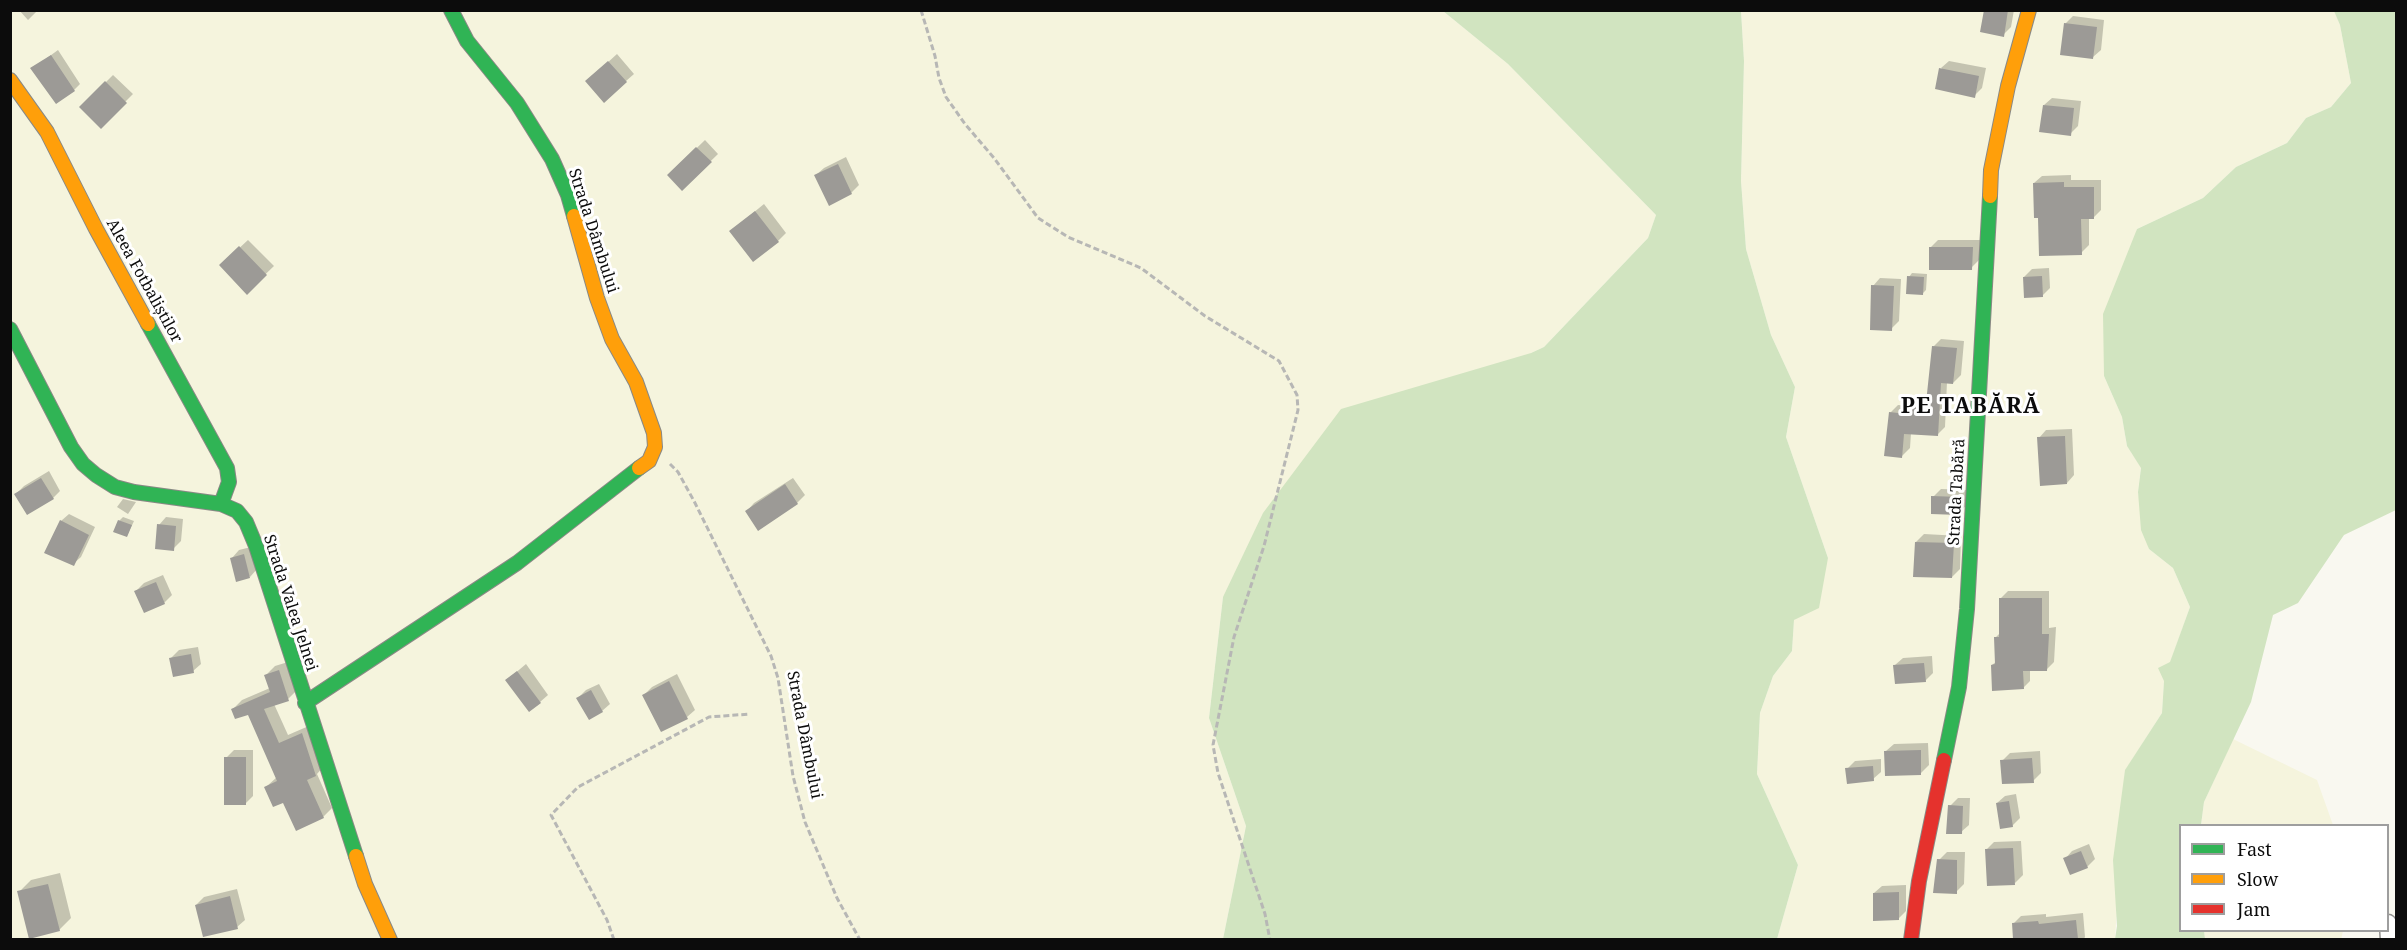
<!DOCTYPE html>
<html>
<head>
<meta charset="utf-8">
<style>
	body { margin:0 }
	#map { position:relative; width:2407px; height:950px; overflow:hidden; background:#f9f8f0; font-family:"Noto Serif",serif }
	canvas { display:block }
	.frame { position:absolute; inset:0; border:12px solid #0c0c0c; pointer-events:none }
	.legend { position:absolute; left:2179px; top:824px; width:210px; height:108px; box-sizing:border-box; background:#fff; border:2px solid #9e9e9e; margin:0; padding:8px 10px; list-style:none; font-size:18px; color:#0c0c0c }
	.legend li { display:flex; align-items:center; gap:12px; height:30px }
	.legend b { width:30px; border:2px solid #9e9e9e }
</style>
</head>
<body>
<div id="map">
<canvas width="2407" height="950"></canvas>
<div class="frame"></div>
<ul class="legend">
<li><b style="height:8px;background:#30b455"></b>Fast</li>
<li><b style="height:8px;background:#ff9f0a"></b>Slow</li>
<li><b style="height:8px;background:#e5322d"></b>Jam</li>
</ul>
</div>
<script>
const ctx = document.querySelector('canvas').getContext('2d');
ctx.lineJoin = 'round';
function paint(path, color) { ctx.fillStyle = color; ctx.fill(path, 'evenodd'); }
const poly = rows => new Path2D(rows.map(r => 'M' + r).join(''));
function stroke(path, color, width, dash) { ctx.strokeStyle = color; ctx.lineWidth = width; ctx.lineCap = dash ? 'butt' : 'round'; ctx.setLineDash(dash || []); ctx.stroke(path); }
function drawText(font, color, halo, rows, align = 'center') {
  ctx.font = font + ' "Noto Serif",serif'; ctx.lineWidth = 6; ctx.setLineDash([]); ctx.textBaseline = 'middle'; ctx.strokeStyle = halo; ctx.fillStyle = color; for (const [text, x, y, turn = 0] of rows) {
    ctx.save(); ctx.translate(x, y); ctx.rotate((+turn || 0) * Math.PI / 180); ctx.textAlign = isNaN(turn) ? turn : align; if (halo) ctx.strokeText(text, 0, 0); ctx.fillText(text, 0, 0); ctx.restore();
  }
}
paint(poly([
	[2334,10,2340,25,2351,83,2331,107,2306,118,2287,143,2236,167,2203,198,2137,229,2104,376,2122,417,2127,446,2141,467,2138,492,2149,549,2173,568,2190,607,2164,681,2162,713,2125,771,2115,939,1777,939,1798,865,1757,774,1760,713,1773,676,1792,651,1794,620,1828,558,1786,437,1795,387,1771,335,1746,249,1741,181,1744,61,1741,11],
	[10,11,1443,11,1508,64,1656,215,1648,238,1544,347,1531,353,1223,597,1209,718,1246,826,1223,939,11,939],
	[2233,739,2317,780,2333,825,2201,826,2204,802],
	[2204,931,2204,930,2343,931,2341,940,2205,939]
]), '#f5f4dd');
paint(poly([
	[1443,11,1741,11,1744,61,1741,181,1746,249,1771,335,1795,387,1786,437,1828,558,1819,608,1794,620,1792,651,1773,676,1760,713,1757,774,1798,865,1777,939,1223,939,1246,826,1209,718,1223,597,1263,513,1341,409,1531,353,1544,347,1648,238,1656,215,1508,64],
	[2334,11,2396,11,2396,510,2344,535,2298,603,2273,615,2251,702,2204,802,2201,825,2180,826,2180,930,2204,931,2205,939,2115,939,2117,926,2113,860,2125,770,2162,713,2164,681,2158,668,2170,662,2190,607,2173,568,2149,549,2141,530,2138,492,2141,468,2127,446,2122,417,2104,376,2103,314,2137,229,2203,198,2236,167,2287,143,2306,118,2331,107,2351,83,2340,25]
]), '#d1e4c0');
paint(poly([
	[19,10,38,10,28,20],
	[1986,10,2014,10,2011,27,2003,35],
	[2073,16,2104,20,2101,50,2093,57,2065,24],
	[58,50,80,84,74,90,32,69],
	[617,54,634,74,626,81,595,74],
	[1949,61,1986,68,1982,88,1974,96,1941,68],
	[113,75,133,94,101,126,81,107],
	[2052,98,2081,101,2078,126,2070,134,2044,105],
	[705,140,718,154,682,189,669,175],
	[846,157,859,185,851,193,816,175,824,168],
	[2071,175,2071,180,2101,180,2101,210,2094,217,2089,217,2089,245,2081,253,2040,216,2034,183,2042,176],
	[764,204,786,233,778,241,731,231],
	[248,240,274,266,247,292,221,265],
	[1938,240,1980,240,1979,260,1971,268,1930,248],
	[2049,268,2050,288,2042,296,2024,277,2032,269],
	[1912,273,1927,274,1926,290,1923,293,1909,277],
	[1880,278,1901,279,1899,321,1891,329,1873,286],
	[1941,339,1964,341,1961,375,1953,383,1947,382,1945,427,1937,435,1911,433,1910,448,1902,456,1890,413,1898,405,1909,406,1917,395,1929,396,1933,347],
	[2072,429,2074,475,2067,483,2039,438,2046,430],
	[49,471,60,491,53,498,16,494,24,486],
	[793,478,805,495,797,503,747,511,754,503],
	[1941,489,1967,490,1966,506,1958,513,1933,497],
	[123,499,136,502,128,514,117,507],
	[69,514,95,527,81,557,73,564,61,521],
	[123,517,134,521,127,536,119,521],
	[166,517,183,519,181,541,173,549,159,525],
	[1924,534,1961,536,1960,569,1952,577,1916,542],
	[251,547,257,569,250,577,232,558,239,550],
	[163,575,172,595,164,603,136,591,144,583],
	[2008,591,2049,591,2049,628,2056,627,2054,662,2047,669,2030,670,2030,681,2023,688,1992,665,1997,661,1995,638,2000,633,2000,599],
	[198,647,201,664,193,671,171,658,179,650],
	[1932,656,1933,673,1925,681,1895,665,1903,658],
	[288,662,297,690,288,699,274,704,288,735,311,725,324,766,317,774,332,808,323,817,284,801,266,787,277,777,249,713,233,709,242,700,270,688,266,675,275,666],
	[526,664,548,695,540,702,507,680],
	[677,674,695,710,687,717,644,695,652,687],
	[599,684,610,704,602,711,578,698,586,690],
	[1928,743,1929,765,1921,773,1886,751,1894,744],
	[234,750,253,750,253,796,245,804,226,758],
	[2040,751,2041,773,2033,781,2002,761,2010,753],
	[1881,759,1881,772,1873,779,1847,769,1855,761],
	[2016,794,2020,818,2012,826,1997,803,2005,796],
	[1958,798,1970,798,1969,825,1961,832,1950,806],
	[2021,841,2023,875,2015,883,1986,850,1994,842],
	[2089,844,2095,859,2087,867,2065,859,2072,851],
	[1947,852,1965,852,1964,884,1956,892,1939,860],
	[60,873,71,918,59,930,19,892,31,880],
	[1906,885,1906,911,1899,918,1874,893,1882,886],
	[237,889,245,920,237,927,196,905,204,897],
	[2083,913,2085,937,2083,940,2015,940,2013,924,2021,916,2046,914,2046,917]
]), '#0003');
paint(poly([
	[1984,10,2008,10,2004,37,1980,32],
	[2064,23,2097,27,2093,59,2060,55],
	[51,55,75,91,56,104,30,68],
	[608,61,627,82,604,103,585,81],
	[1939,68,1979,76,1975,98,1935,89],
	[105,81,127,103,101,129,79,107],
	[2043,105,2074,108,2071,136,2039,132],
	[696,147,712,162,682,191,667,175],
	[838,164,852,194,829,206,814,175],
	[2064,182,2064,187,2094,187,2094,219,2081,219,2082,255,2039,256,2038,218,2034,218,2033,183],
	[755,211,779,242,753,262,729,231],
	[239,246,267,275,247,295,219,265],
	[1929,247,1973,247,1972,270,1929,270],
	[1907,276,1924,277,1923,295,1906,294],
	[2042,276,2043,297,2024,298,2023,277],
	[1871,285,1894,286,1892,331,1870,330],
	[1932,346,1957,348,1953,384,1941,383,1938,436,1904,434,1902,458,1884,456,1889,412,1907,414,1908,402,1926,403],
	[2065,436,2067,484,2040,486,2037,437],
	[41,478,54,499,27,515,14,494],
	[785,484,798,504,758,531,745,511],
	[1931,496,1960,497,1959,515,1931,514],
	[60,520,89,535,74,566,44,553],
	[118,520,132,525,127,537,113,532],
	[157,524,176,526,174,551,155,549],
	[1915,542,1954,543,1952,578,1913,577],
	[244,554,250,578,236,582,230,558],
	[156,582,165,604,144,613,134,591],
	[1999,598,2042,598,2042,634,2049,634,2047,671,2023,671,2024,689,1992,691,1991,665,1995,664,1994,637,1999,637],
	[191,654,194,673,173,677,169,658],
	[1924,663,1926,682,1895,684,1893,665],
	[279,670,289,701,264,709,279,743,302,733,316,776,307,780,324,818,296,831,283,803,273,807,264,787,277,781,248,715,235,719,231,709,270,692,264,675],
	[517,671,541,703,529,712,505,680],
	[669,681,688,719,661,732,642,695],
	[591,690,603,712,589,720,576,698],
	[1921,750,1921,775,1885,776,1884,751],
	[224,757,246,757,246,805,224,805],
	[2032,758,2034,783,2002,784,2000,760],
	[1873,766,1874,781,1847,784,1845,768],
	[2009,801,2013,827,2000,829,1996,803],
	[1948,805,1963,806,1962,834,1946,834],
	[2013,848,2015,885,1987,886,1985,849],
	[2081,851,2088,868,2070,875,2063,858],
	[1937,859,1957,860,1957,894,1933,893],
	[48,884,60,931,29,939,17,891],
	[1899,892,1899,920,1873,921,1873,893],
	[230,896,238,929,203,937,195,905],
	[2076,920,2078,939,2013,939,2012,923,2038,921,2039,924]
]), '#9c9a96');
const street = poly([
	[2388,923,2389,940]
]);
const fast = poly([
	[451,10,467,41,517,103,552,159,568,195,574,216],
	[148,324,227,468,229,482,221,504],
	[10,329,71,447,83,464,96,475,115,487,134,492,221,504,237,511,246,522,256,546,356,856],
	[305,703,517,563,639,468],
	[1944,760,1959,687,1967,609,1990,196]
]);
const slow = poly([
	[10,80,47,132,96,229,148,324],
	[1990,196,1991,170,2008,86,2029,10],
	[574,216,597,298,612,339,636,382,654,433,655,447,649,461,639,468],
	[356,856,365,884,390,940]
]);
const jam = poly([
	[1911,940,1919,881,1944,760]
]);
stroke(street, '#93928f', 19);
stroke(fast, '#898985', 16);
stroke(slow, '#898985', 16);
stroke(jam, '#898985', 16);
stroke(poly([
	[921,10,935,56,939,78,946,97,965,124,994,158,1038,218,1068,237,1141,268,1205,316,1279,361,1297,395,1298,410,1264,546,1234,637,1213,745,1218,773,1265,914,1270,940],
	[670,464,678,472,694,501,771,656,778,678,793,776,805,822,837,898,860,940],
	[614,940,607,920,551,815,578,787,709,717,750,714]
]), '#b7b7b5', 3, [6, 3]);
stroke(street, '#fefefd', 16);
stroke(fast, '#30b455', 14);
stroke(slow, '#ff9f0a', 14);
stroke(jam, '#e5322d', 14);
drawText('16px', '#0c0c0c', '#fff', [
	["Strada Dâmbului",593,231,72],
	["Aleea Fotbaliștilor",144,281,61],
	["Strada Tabără",1957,492,-87],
	["Strada Valea Jelnei",290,603,72],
	["Strada Dâmbului",804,735,79]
]);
ctx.letterSpacing = '1.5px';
drawText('bold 22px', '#0c0c0c', '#fff', [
	["PE TABĂRĂ",1971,407]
]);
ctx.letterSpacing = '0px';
</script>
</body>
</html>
